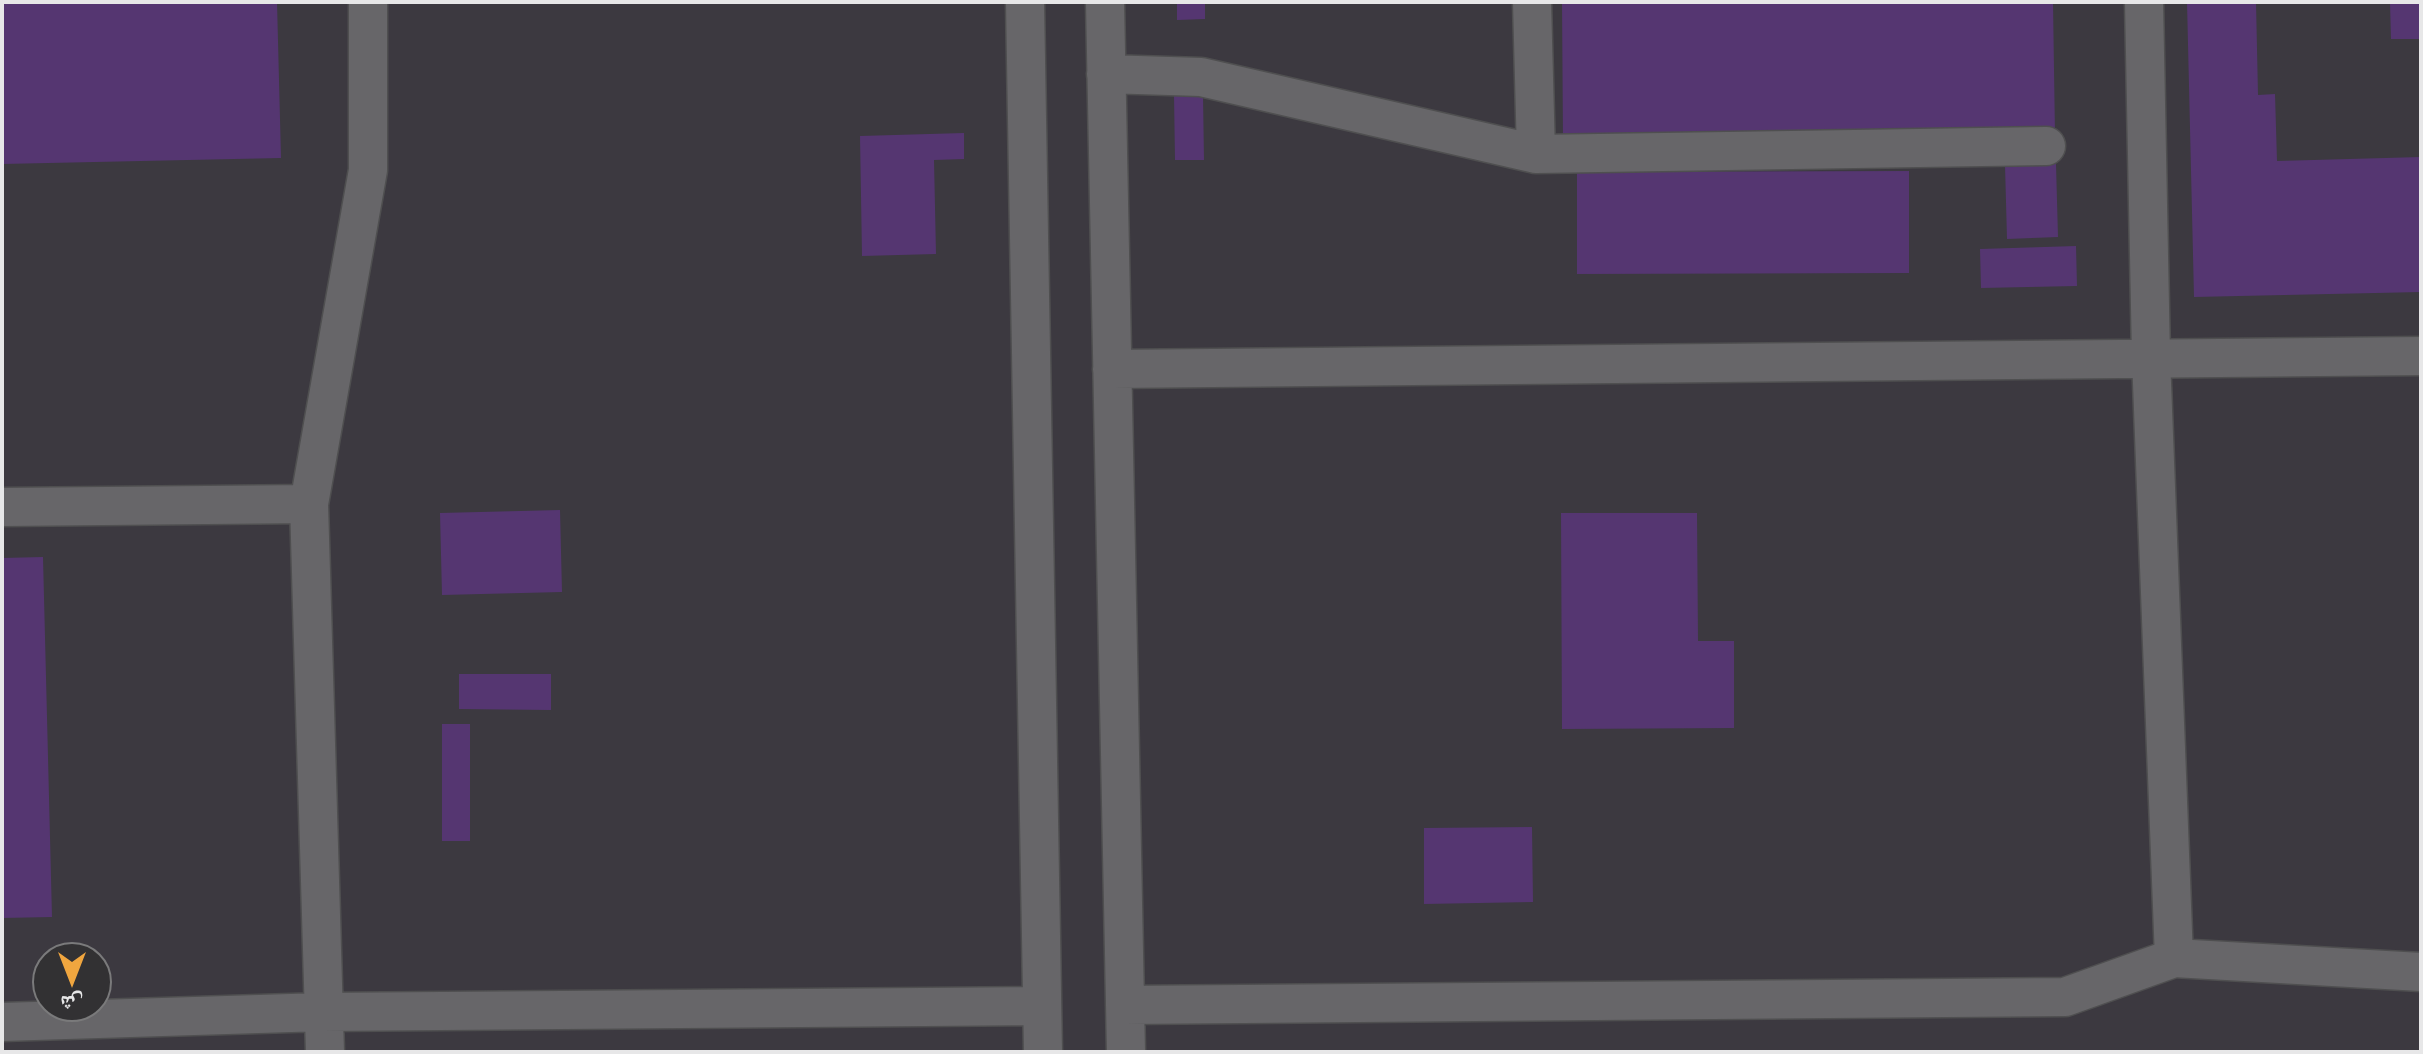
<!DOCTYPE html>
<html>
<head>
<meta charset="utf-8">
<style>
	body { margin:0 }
	#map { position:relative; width:2423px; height:1054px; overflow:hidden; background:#323133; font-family:Jost,"Noto Naskh Arabic",sans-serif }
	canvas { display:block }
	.frame { position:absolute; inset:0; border:4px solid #e7e7e8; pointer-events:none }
	.north { position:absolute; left:32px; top:942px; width:80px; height:80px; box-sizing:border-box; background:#323133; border:2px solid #7a7a7b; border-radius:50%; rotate:180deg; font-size:22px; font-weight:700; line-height:32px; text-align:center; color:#e7e7e8 }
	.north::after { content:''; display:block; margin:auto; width:28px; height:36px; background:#f0a63f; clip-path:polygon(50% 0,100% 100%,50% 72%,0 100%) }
</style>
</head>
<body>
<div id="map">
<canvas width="2423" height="1054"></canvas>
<div class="frame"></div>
<div class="north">ش</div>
</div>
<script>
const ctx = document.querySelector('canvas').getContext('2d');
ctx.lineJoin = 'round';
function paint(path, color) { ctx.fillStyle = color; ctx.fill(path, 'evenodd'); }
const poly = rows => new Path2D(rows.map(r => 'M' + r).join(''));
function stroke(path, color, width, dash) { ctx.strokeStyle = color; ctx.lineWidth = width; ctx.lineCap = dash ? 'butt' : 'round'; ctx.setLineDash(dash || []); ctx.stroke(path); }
paint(poly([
	[2,2,2421,2,2421,1052,2,1052],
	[48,958,96,958,96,1006,48,1006]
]), '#3c3940');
paint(poly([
	[2,2,277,2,281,158,2,164],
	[1177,2,1205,2,1205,19,1177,20],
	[1562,2,2053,2,2055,135,1563,142],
	[2187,2,2256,2,2258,95,2275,94,2277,161,2421,157,2421,292,2194,297],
	[2390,2,2421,2,2421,39,2391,39],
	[1174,95,1203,95,1204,160,1175,160],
	[964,133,964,159,934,160,936,254,862,256,860,136],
	[2056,164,2058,237,2007,239,2005,165],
	[1909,171,1909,273,1577,274,1577,172],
	[2076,246,2077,286,1981,288,1980,249],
	[560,510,562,592,442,595,440,513],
	[1561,513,1697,513,1698,641,1734,641,1734,728,1562,729],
	[43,557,52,917,2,918,2,558],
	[459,674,551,674,551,710,459,709],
	[442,724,470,724,470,841,442,841],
	[1532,827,1533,902,1424,904,1424,828]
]), '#553671');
const minor = poly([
	[1025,2,1043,1052],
	[1105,2,1126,1052],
	[1532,2,1536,154],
	[2144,2,2151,357,2174,958],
	[1106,74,1201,77,1536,154,2046,146],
	[1112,369,2421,356],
	[2,507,309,504],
	[1125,1005,2065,997,2174,958,2421,972],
	[2,1022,323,1012,1042,1006],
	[325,1052,309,504,368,170,368,2]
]);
stroke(minor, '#4f4f50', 41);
stroke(minor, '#676669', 38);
</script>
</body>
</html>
